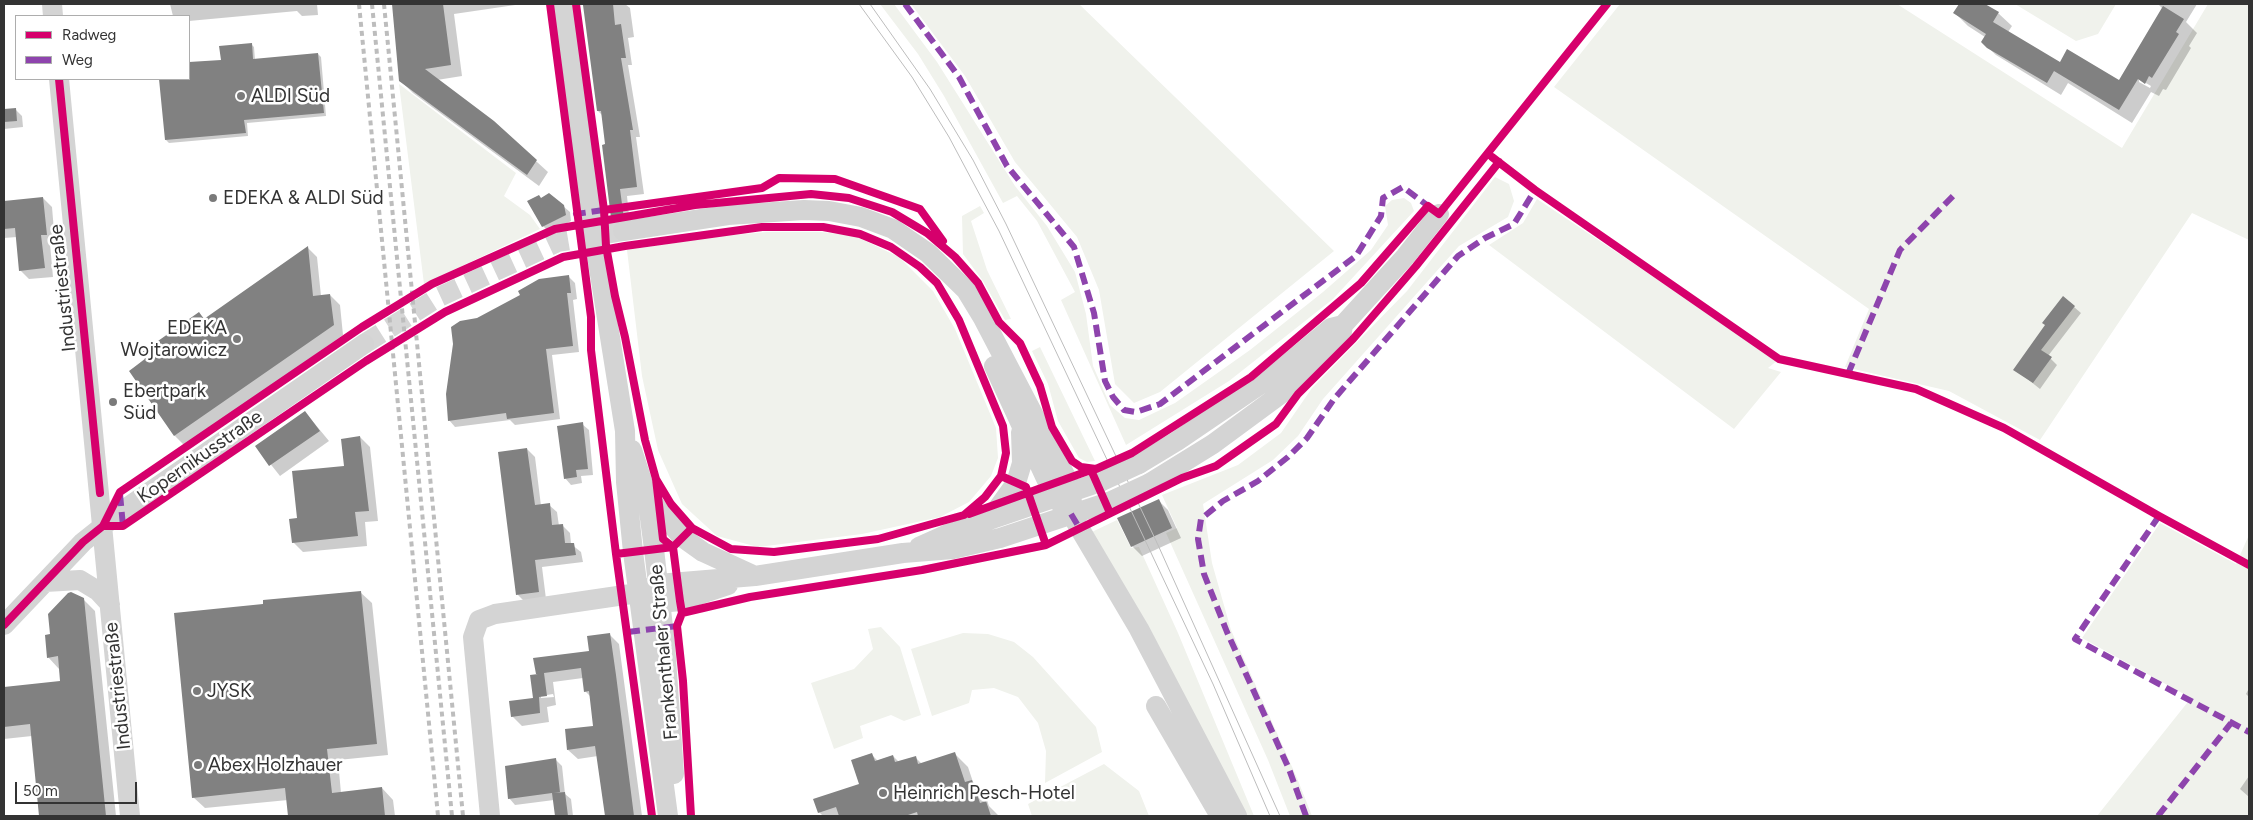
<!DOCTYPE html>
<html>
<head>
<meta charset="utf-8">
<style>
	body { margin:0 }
	#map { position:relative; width:2253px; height:820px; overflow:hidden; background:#fff; font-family:Figtree,sans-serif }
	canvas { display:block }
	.frame { position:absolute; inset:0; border:5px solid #333; pointer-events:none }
	.legend { position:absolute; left:15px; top:15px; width:175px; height:65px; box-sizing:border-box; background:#fff; border:1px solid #adadad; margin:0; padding:6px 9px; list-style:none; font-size:15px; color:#333 }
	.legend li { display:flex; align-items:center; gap:10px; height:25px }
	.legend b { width:25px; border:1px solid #adadad }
	.scale { position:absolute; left:15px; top:782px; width:122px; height:22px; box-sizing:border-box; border:2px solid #333; border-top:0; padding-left:6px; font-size:15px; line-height:18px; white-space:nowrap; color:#333; -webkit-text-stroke:4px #fff; paint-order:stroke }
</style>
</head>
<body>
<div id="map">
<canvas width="2253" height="820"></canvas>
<div class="frame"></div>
<ul class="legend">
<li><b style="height:6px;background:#d6006c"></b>Radweg</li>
<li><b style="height:6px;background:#8e44ad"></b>Weg</li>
</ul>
<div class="scale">50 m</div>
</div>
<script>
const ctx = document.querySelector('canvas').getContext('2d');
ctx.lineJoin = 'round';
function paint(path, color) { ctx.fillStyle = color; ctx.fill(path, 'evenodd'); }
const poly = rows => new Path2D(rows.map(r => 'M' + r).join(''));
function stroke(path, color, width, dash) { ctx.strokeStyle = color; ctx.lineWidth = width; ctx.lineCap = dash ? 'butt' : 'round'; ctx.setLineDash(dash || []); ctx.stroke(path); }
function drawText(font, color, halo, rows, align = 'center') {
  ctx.font = font + ' Figtree,sans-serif'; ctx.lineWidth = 5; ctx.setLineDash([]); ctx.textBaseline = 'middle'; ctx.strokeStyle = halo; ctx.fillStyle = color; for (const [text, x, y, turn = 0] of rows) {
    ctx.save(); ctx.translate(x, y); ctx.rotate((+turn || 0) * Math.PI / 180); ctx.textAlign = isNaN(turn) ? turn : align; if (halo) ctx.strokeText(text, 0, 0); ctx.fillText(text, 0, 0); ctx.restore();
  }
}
paint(poly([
	[880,4,894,4,937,62,1015,186,1047,226,1075,272,1086,314,1093,366,1110,405,1125,418,1139,420,1175,403,1250,350,1323,292,1371,250,1388,225,1385,206,1392,200,1404,198,1411,203,1414,211,1333,299,1229,381,1126,445,1061,300,1075,292,1037,221,1017,196,1003,203,944,96,918,54],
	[911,4,1079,4,1334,251,1160,392,1134,403,1115,384,1099,290,1077,237,1015,162,965,76],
	[1620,4,1897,4,2122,148,2208,4,2249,4,2249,240,2192,213,2040,440,1949,391,1845,367,1869,309,1554,87],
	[2015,4,2116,4,2098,34,2076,41],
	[399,84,516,173,504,196,530,215,540,229,424,284],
	[1495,177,1509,184,1514,201,1508,217,1459,246,1323,399,1298,436,1273,460,1203,504,1212,563,1231,630,1297,778,1312,816,1290,816,1268,760,1166,533,1177,528,1162,495,1238,465,1281,433,1312,388,1407,291],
	[1537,199,1778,360,1768,368,1781,372,1734,429,1489,245,1523,223],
	[980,206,984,213,971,221,987,270,1011,319,1005,320,983,281,963,254,962,216],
	[767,232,821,232,855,236,899,257,933,291,955,329,996,428,998,458,991,476,969,502,940,517,862,534,758,547,717,536,682,504,658,450,642,376,627,250,722,236],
	[1040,347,1095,461,1087,462,1079,458,1058,421,1048,384,1032,351],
	[1117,520,1131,548,1139,547,1178,633,1254,816,1229,816,1179,718,1077,539],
	[2160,523,2236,564,2249,535,2249,816,2097,816,2191,698,2082,638],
	[881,627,900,647,921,715,904,721,891,715,860,726,863,738,834,749,811,683,854,669,873,649,868,629],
	[963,633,988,634,1014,642,1033,657,1096,727,1102,752,1045,783,1046,751,1038,723,1018,697,994,688,972,690,969,703,932,716,911,649],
	[1104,764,1139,791,1149,816,1032,816,1028,804]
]), '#f0f2ec');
paint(poly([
	[170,4,317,4,318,15,302,16,297,11,189,21,189,16,173,16],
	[393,4,522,4,454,14,462,76,437,80,493,122,548,172,539,186,413,93,401,81],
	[599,4,625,4,630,8,634,37,628,38,632,65,628,65,640,137,636,137,644,194,627,196,630,226,621,232,614,225,603,146,607,145,602,115,598,111,585,6],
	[1960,4,1983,4,1998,13,2012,26,2008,32,2060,63,2119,82,2163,9,2158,4,2197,4,2186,22,2197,33,2189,46,2191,48,2166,90,2163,89,2159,96,2151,92,2132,123,2068,83,2061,95,1996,55,1982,42,1985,37,1968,26,1955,13],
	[2139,79,2151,86,2150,88,2139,82],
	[251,44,254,47,255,60,318,54,321,57,326,116,247,123,248,136,169,143,166,140,160,79,189,79,189,64,222,61],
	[16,110,22,116,23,127,4,129,4,111],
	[43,198,52,207,55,243,50,244,53,277,29,279,20,270,17,237,4,238,4,202],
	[541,199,563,206,570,212,571,221,549,232,543,226],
	[308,248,317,257,321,296,330,295,340,305,343,335,185,446,175,436,130,371,199,314,205,319],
	[568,276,575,283,577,299,573,300,579,352,552,355,560,419,515,425,510,420,455,427,449,420,478,320],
	[2074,307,2081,313,2048,356,2057,365,2040,389,2015,369],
	[305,412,329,441,280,476,257,447],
	[582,424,589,430,593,475,581,476,582,483,571,485,565,478],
	[360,437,370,447,378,521,365,522,367,546,303,552,293,542,346,467],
	[527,449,535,457,541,506,549,505,557,512,559,526,562,525,570,533,571,544,581,552,583,562,542,567,546,599,525,602,518,595],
	[1158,500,1168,510,1181,538,1142,556,1132,546],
	[360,592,372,603,388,755,338,760,341,793,382,788,393,800,395,816,289,816,288,800,205,808,193,797,265,605],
	[83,599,95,611,116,816,41,816,32,736,4,739,4,688,62,683,59,669,48,657,51,635],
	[610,635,619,644,642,816,606,816,598,756,578,759,568,750,595,727,590,696,585,691,583,678,553,682,556,705,547,707,549,722,522,726,512,716,535,699,537,673,590,652],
	[553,694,554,697,541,698,541,696],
	[2249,688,2249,697,2246,694],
	[954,753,968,767,973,782,985,794,989,806,999,816,823,816,819,812,861,785,872,755,878,761,893,756,899,762,915,757,922,764],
	[556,760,562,766,565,794,571,799,573,816,556,816,554,800,515,805,509,798],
	[2249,776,2249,797,2240,789]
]), '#0003');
paint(poly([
	[392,4,443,4,451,65,425,69,494,121,537,160,527,175,399,81],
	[613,4,615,25,621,24,626,58,621,58,633,130,630,130,637,187,620,189,624,219,616,221,612,226,602,145,605,144,601,111,597,111,583,5],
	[1959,4,1985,4,1999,12,1993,22,2060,62,2067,49,2119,80,2163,6,2184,19,2176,32,2179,34,2152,78,2149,76,2145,84,2138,79,2119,110,2054,71,2047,83,1987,48,1981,42,1986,34,1953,13],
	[252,43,253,59,318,53,324,113,244,120,246,133,165,140,159,79,189,79,189,62,221,60,219,46],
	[16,108,17,121,4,122,4,109],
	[549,193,564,205,566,215,542,227,527,201,539,195,541,198],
	[43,197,47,235,41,235,45,268,19,271,15,228,4,229,4,201],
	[308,246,313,296,330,294,334,325,174,436,129,371,145,359,141,353,199,312,204,319],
	[569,275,571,293,567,293,573,346,546,349,554,413,507,419,506,413,448,421,446,394,453,344,451,327,460,321,477,318,520,295,518,291,539,279],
	[2063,296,2075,306,2041,350,2052,357,2033,383,2013,370,2045,325,2042,323],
	[305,411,320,431,269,466,255,446],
	[583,422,588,469,576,470,577,477,564,479,557,426],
	[360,436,369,511,355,512,358,536,292,543,289,519,297,518,292,471,344,466,341,439],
	[527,448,535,505,550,503,552,525,563,524,565,543,574,543,576,555,535,560,539,592,516,595,498,452],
	[1159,499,1172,528,1131,547,1117,518],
	[361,591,377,744,327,749,332,793,382,787,385,816,288,816,285,788,192,798,174,613,263,604,263,600],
	[71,592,84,598,106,816,39,816,30,724,4,727,4,687,60,681,58,656,47,658,45,635,50,634,48,614,68,593],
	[610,633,616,675,634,816,605,816,595,746,567,750,565,729,593,726,589,691,584,692,581,668,544,673,547,696,539,697,540,713,511,717,509,701,533,698,530,675,538,674,536,674,533,658,589,651,587,636],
	[955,752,965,782,972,780,980,803,986,801,991,816,918,816,917,812,905,816,839,816,836,807,818,813,813,799,859,784,851,760,872,753,875,761,893,755,895,762,916,756,918,764],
	[556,758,560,792,554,793,565,792,568,816,555,816,552,793,508,799,505,766]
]), '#818181');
stroke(poly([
	[364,344,437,298,558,242,623,231]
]), '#d6d6d6', 20, [20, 10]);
stroke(poly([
	[52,4,53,16],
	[563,4,594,237,625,431,626,482,633,552,668,816],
	[59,79,130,816],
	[623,231,728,215,804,210,829,211,861,217,893,229,928,253,966,290,983,318,1067,479,1072,492,1071,514],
	[994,366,1055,498,1071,514,1139,629,1237,816],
	[632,450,647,496,654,549,665,644,674,774],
	[1139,464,1177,441,1277,373,1331,328,1343,325],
	[1150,483,1213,444,1289,388,1341,338,1343,325,1405,257,1439,214],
	[647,496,682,537,703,552,751,574],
	[990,519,1016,483,1022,463,1021,432],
	[919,547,948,534,1100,482],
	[45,582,80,580,98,591,110,604],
	[649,598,660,603,680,601,728,585],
	[4,625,83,542,122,511,364,344],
	[1156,706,1220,816],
	[490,816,473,637,479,620,495,614,638,593,658,584,755,576,903,553,953,549,1000,538,1109,502]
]), '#d4d4d4', 20);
stroke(poly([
	[859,4,912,77,949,137,999,231,1213,684,1270,816],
	[870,4,930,89,973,160,1006,224,1158,545,1280,816]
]), '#bdbdbd', 1);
stroke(poly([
	[359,4,438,816],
	[372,4,452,816],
	[384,4,463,816]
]), '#bdbdbd', 4, [5, 4]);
stroke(poly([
	[1100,482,1139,464],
	[1109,502,1150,483]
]), '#d4d4d4', 20);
stroke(poly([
	[905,4,959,77,1007,166,1074,247,1094,313,1105,381,1113,397,1124,410,1136,412,1160,404,1356,256,1381,216,1383,198,1403,187,1432,209],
	[577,216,576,214,604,210],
	[1848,374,1900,250,1954,195],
	[120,494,123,526],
	[1071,514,1080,529],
	[2159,516,2075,639,2249,732],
	[628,632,677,626],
	[1306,816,1289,769,1227,632,1204,574,1198,539,1201,519,1223,501,1258,481,1288,457,1307,438,1334,399,1458,256,1485,238,1514,224,1535,190],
	[2158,816,2231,723]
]), '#8e44ad', 6, [12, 6]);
stroke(poly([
	[550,4,591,317,591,350,616,554,652,816],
	[576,4,604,210,606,246,615,296,625,337,645,440,656,479,663,539,673,547,680,601,682,613,677,626,683,681,691,816],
	[59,79,100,493],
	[1492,157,1535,190,1779,359,1916,389,2004,428,2159,516,2249,565],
	[604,210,762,188,779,178,835,179,920,209,943,241],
	[1001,476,1026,487,1046,545],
	[969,514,1091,470,1110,513],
	[103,526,123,526,366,361,445,312,563,257,625,246,762,227,823,227,860,234,891,247,920,267,937,283,959,320,1003,426,1006,453,1001,476,985,497,964,515,878,539,774,552,731,549,692,528,671,504,656,479],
	[616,554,673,547,692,528],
	[682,613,750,597,922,570,1046,545,1182,478,1216,466,1276,424,1298,394,1353,339,1416,266,1499,162],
	[4,625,83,542,103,526,120,492,362,327,432,284,555,229,695,205,811,194,849,198,892,212,927,233,955,257,978,283,999,322,1020,343,1040,386,1052,427,1072,461,1081,467,1096,469,1132,453,1251,377,1361,283,1428,206,1439,214,1607,4]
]), '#d6006c', 8);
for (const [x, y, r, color] of [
	[241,96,5,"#7a7a7a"],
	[213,198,5,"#7a7a7a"],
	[237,339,5,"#7a7a7a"],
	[113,402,5,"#7a7a7a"],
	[197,691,5,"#7a7a7a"],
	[198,765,5,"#7a7a7a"],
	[883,793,5,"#7a7a7a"]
]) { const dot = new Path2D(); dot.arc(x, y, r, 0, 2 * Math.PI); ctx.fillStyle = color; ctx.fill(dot); stroke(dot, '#fff', 2); }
drawText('19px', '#333', '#fff', [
	["ALDI Süd",251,96],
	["EDEKA & ALDI Süd",223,198],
	["EDEKA",227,328,"right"],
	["Wojtarowicz",227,350,"right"],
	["Ebertpark",123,391],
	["Süd",123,413],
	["JYSK",207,691],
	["Abex Holzhauer",208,765],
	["Heinrich Pesch-Hotel",893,793]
], 'left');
drawText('19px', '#333', '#fff', [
	["Industriestraße",63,288,-96],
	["Kopernikusstraße",200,457,-35],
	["Frankenthaler Straße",664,652,-95],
	["Industriestraße",118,686,-96]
]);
</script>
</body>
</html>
